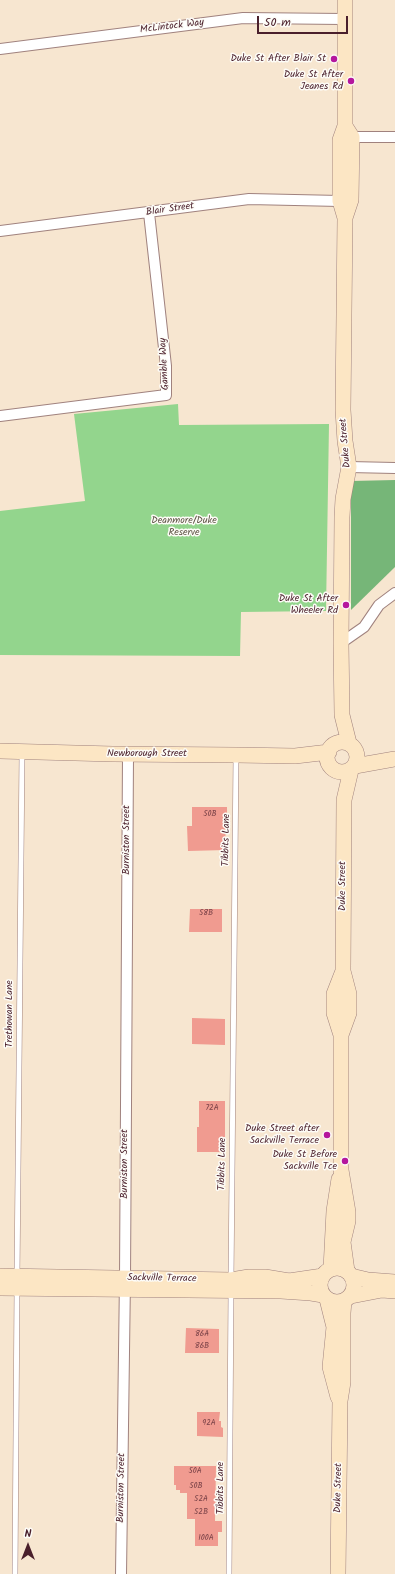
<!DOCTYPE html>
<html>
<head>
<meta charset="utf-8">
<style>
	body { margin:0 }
	#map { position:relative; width:395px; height:1574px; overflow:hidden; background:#f7e6d0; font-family:Kalam,sans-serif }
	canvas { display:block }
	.north { position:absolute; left:8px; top:1526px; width:40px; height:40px; -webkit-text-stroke:3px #fdfcf7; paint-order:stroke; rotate:0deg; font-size:11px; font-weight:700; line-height:16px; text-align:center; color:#4a1f2b }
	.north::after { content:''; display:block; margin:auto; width:14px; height:18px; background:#4a1f2b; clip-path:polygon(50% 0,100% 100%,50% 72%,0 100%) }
	.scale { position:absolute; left:257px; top:16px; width:91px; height:18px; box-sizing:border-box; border:2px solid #4a1f2b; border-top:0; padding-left:5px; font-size:12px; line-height:14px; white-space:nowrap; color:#4a1f2b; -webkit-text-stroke:3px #fdfcf7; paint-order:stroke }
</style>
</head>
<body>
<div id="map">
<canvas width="395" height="1574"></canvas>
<div class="north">N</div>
<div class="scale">50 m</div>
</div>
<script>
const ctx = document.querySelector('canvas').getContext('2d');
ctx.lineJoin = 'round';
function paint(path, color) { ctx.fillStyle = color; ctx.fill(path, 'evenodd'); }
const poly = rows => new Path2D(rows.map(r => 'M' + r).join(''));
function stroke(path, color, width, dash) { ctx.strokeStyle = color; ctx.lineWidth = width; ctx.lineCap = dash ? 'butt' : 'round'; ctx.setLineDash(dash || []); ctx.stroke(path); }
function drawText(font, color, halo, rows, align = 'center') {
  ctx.font = font + ' Kalam,sans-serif'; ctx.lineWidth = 3; ctx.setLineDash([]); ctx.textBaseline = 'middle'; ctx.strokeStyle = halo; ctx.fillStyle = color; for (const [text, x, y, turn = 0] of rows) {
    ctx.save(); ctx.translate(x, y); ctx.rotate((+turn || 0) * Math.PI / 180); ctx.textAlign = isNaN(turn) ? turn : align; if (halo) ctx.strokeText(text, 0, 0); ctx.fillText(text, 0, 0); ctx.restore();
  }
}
paint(poly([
	[178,404,179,425,329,424,326,611,241,612,240,656,0,655,0,511,85,501,74,414]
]), '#93d58d');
paint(poly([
	[395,480,395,567,351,610,351,481]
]), '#76b678');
paint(poly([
	[192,807,227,807,227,822,225,822,226,850,188,851,187,826,192,826],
	[190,909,222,909,222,932,189,932],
	[192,1018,225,1019,225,1045,192,1044],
	[199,1101,225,1101,225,1142,221,1142,221,1152,197,1152,197,1127,199,1127],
	[186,1328,219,1329,219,1353,185,1353],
	[197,1412,220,1412,219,1421,221,1421,221,1427,223,1428,223,1437,197,1436],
	[174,1466,216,1466,215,1521,222,1521,222,1532,218,1532,218,1546,195,1546,195,1519,187,1519,187,1493,180,1493,180,1490,176,1490,176,1485,174,1485]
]), '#f09b90');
const lane = poly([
	[17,1276,22,754],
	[231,1279,236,757],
	[15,1574,17,1289],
	[229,1574,231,1291]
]);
const street = poly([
	[0,49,243,18,344,19],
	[352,137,395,137],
	[0,231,249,199,340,201],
	[0,416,166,395,166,366,149,213],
	[349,467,395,468],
	[341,643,364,627,379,605,395,593],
	[121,1574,125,1278,128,755]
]);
const secondary = poly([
	[345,0,345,126,340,140,340,201,345,218,343,410,345,441,349,467,343,499,342,517,341,643,342,715,349,743],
	[345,218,351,200,352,137,345,126],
	'327 757a15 15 0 1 1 30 0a15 15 0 1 1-30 0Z',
	[0,751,113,754,236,755,295,756,329,752],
	[355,766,395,759],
	[343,971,334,994,334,1013,341,1035,341,1170,348,1212,348,1221,343,1242,347,1271],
	[341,1035,349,1013,349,994,343,971,344,800,351,770],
	'320 1285a17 17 0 1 1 34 0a17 17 0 1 1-34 0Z',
	[331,1269,334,1211,339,1179],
	[0,1276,231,1280,249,1277,265,1277,289,1281,323,1276],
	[351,1276,368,1280,395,1282],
	[0,1288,281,1291,311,1293,323,1295],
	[351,1296,382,1290,395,1291],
	[327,1299,334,1327,330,1367,338,1397],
	[338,1574,340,1401,343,1382,343,1313,344,1301]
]);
stroke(lane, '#a0827e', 6);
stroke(street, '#a0827e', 12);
stroke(secondary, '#a0827e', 16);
stroke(lane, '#fff', 5);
stroke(street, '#fff', 10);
stroke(secondary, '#fce6c4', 15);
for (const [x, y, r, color] of [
	[334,59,4,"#b5179e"],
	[351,81,4,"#b5179e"],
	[346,605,4,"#b5179e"],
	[327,1135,4,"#b5179e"],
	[345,1161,4,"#b5179e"]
]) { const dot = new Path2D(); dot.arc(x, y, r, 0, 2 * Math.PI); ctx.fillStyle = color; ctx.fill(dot); stroke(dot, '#fdfcf7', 1.5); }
drawText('8px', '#743e44', null, [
	["50B",210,815],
	["58B",206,914],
	["72A",212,1109],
	["86A",202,1335],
	["86B",202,1347],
	["92A",209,1424],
	["50A",195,1472],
	["50B",196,1487],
	["52A",201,1500],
	["52B",201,1513],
	["100A",206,1539]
]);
drawText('10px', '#4a1f2b', '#fdfcf7', [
	["McLintock Way",172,27,-7],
	["Blair Street",170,210,-8],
	["Gamble Way",165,364,-93],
	["Duke Street",346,443,-95],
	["Newborough Street",147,754],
	["Burniston Street",127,840,-90],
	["Tibbits Lane",227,840,-89],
	["Duke Street",343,886,-90],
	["Trethowan Lane",10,1014,-90],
	["Burniston Street",125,1164,-90],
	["Tibbits Lane",223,1164,-89],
	["Sackville Terrace",162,1279,1],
	["Burniston Street",122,1488,-89],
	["Tibbits Lane",221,1488,-90],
	["Duke Street",339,1488,-89]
]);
drawText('10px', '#4a1f2b', '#fdfcf7', [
	["Duke St After Blair St",326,59],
	["Duke St After",343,75],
	["Jeanes Rd",343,87],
	["Duke St After",338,599],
	["Wheeler Rd",338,611],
	["Duke Street after",319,1129],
	["Sackville Terrace",319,1141],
	["Duke St Before",337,1155],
	["Sackville Tce",337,1167]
], 'right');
drawText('10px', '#605648', '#fdfcf7', [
	["Deanmore/Duke",184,521],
	["Reserve",184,533]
]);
</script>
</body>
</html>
